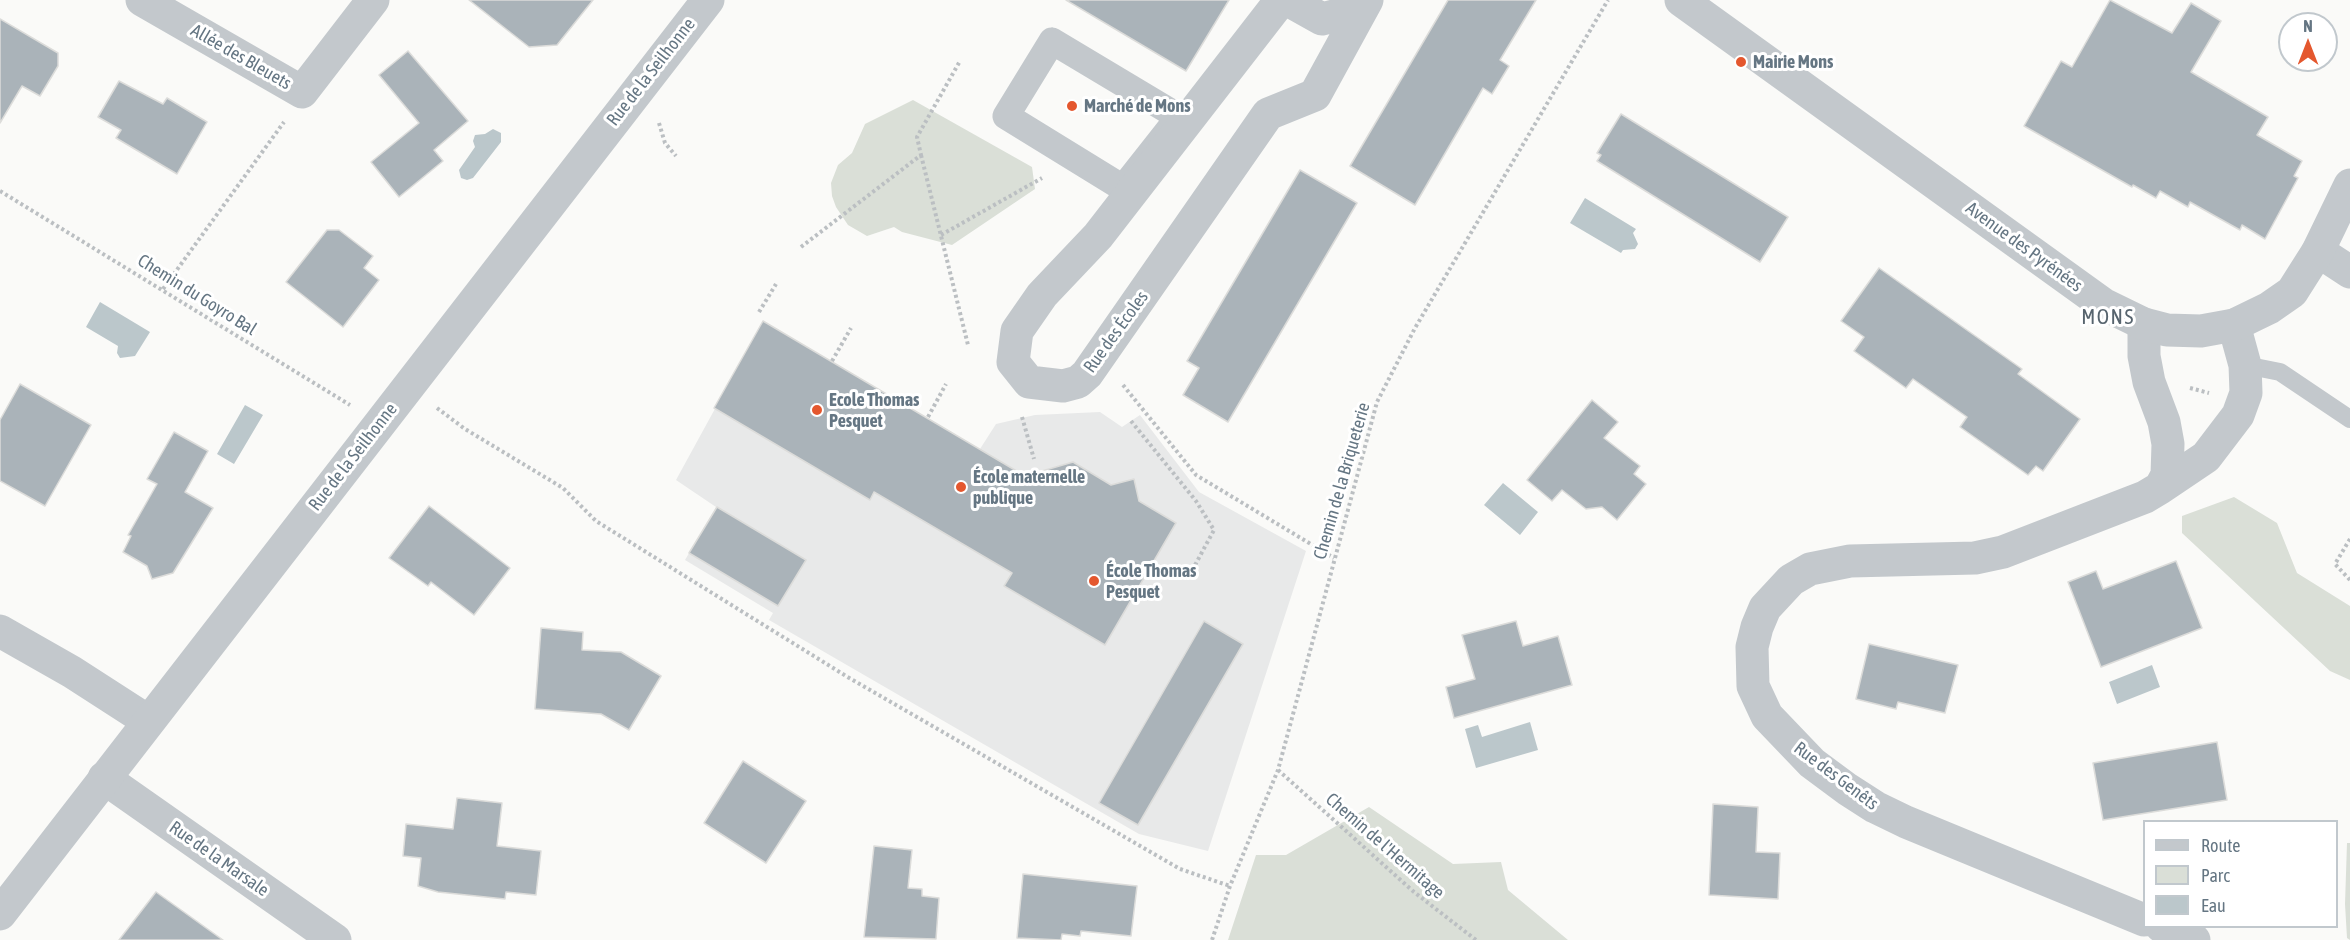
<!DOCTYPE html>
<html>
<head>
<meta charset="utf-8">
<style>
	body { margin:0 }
	#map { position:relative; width:2350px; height:940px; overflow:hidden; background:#fafaf8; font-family:"Asap Condensed",sans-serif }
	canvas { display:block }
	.legend { position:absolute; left:2143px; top:820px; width:195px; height:108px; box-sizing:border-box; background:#fff; border:2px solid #c1c8cd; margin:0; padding:8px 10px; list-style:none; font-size:18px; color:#657683 }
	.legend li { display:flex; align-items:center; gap:12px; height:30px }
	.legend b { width:30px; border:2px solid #c1c8cd }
	.north { position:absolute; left:2278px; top:12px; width:60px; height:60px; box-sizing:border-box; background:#fff; border:2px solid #c1c8cd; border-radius:50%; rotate:0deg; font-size:16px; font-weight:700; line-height:24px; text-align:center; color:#657683 }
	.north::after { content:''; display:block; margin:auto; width:21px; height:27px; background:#e4572e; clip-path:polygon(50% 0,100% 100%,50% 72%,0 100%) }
</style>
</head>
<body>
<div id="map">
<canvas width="2350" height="940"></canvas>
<ul class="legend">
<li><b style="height:8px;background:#c3c8cc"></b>Route</li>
<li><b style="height:16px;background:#dadfd7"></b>Parc</li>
<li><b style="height:16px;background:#bbc7cb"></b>Eau</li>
</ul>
<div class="north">N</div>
</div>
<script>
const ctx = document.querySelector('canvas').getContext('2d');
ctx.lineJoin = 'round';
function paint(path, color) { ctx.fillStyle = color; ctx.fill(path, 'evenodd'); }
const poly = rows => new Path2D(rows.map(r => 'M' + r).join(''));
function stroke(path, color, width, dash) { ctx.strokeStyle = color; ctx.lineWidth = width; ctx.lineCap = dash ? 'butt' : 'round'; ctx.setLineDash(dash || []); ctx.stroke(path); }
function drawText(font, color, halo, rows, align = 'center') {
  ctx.font = font + ' "Asap Condensed",sans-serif'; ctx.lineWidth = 6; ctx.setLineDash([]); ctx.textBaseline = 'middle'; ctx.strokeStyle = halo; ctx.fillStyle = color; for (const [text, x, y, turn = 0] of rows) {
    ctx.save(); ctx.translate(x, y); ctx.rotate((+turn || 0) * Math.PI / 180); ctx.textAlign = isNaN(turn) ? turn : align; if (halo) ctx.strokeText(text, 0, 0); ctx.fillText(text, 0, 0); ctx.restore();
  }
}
paint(poly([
	[763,321,980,449,996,424,1035,415,1100,412,1122,427,1140,415,1199,492,1306,551,1208,851,1139,834,769,620,773,613,685,560,716,507,676,480]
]), '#e8e9e9');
paint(poly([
	[913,100,1032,167,1035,189,952,245,902,232,894,227,867,236,848,225,836,207,832,196,831,183,838,165,852,153,865,124],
	[2234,497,2277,523,2297,573,2350,606,2350,680,2330,671,2182,533,2182,516],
	[1369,807,1453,864,1501,862,1508,890,1568,940,1228,940,1256,855,1286,855],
	[2347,843,2350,843,2350,940,2347,938,2345,904]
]), '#dadfd7');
paint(poly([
	[493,129,501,133,501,142,473,178,467,180,461,178,459,170,475,147,473,141,475,135,485,134],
	[1585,198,1636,229,1633,233,1638,244,1635,249,1623,250,1621,253,1570,223],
	[100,302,150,332,135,356,120,358,117,353,118,346,86,327],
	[245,405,263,415,234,464,217,454],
	[1503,483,1538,512,1520,535,1484,505],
	[2152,665,2160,687,2117,704,2109,682],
	[1530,722,1538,750,1476,768,1465,729,1478,725,1482,737]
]), '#bbc7cb');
const building = poly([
	[469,0,593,0,557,45,529,47,469,0],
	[1066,0,1229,0,1186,71,1066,0],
	[1448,0,1536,0,1500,60,1509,66,1492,94,1483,88,1415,205,1350,166,1448,0],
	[2110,0,2172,33,2191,3,2221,21,2191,72,2268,117,2257,135,2302,161,2294,176,2298,178,2265,239,2242,225,2240,230,2190,202,2188,207,2160,191,2156,198,2133,185,2132,187,2024,126,2061,61,2072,67,2110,0],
	[0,19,58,53,58,66,40,96,22,86,0,123,0,19],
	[408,51,468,121,434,150,443,161,399,197,371,162,419,123,379,75,408,51],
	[119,81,163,104,167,98,207,122,177,174,116,138,121,130,98,117,119,81],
	[1621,114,1788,217,1760,262,1597,161,1601,155,1597,153,1621,114],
	[1300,170,1357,203,1228,422,1183,395,1199,368,1187,361,1300,170],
	[327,230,339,230,373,256,364,268,379,280,343,327,286,282,327,230],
	[1879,268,2022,369,2018,374,2080,419,2043,471,2036,466,2028,475,1960,427,1967,417,1913,379,1906,388,1854,351,1864,337,1841,321,1879,268],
	[763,321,1025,476,1073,462,1111,485,1134,479,1139,501,1176,523,1105,645,1004,586,1012,573,874,492,870,500,714,408,763,321],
	[20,384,91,425,45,506,0,481,0,420,20,384],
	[1592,400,1618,422,1604,438,1640,466,1634,474,1646,484,1617,520,1602,507,1586,509,1562,490,1552,501,1527,480,1592,400],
	[174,432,208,451,185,492,213,508,173,573,152,579,147,566,123,552,131,536,128,535,157,484,147,479,174,432],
	[429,506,510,568,474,615,431,582,428,586,389,558,429,506],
	[717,507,806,560,778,606,689,553,717,507],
	[2176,561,2202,628,2101,667,2068,582,2096,571,2103,589,2176,561],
	[1204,621,1243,644,1138,825,1099,803,1204,621],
	[1516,621,1523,646,1558,636,1572,685,1454,718,1446,687,1475,679,1462,635,1516,621],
	[541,628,583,632,582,650,621,652,661,676,629,730,601,714,535,709,541,628],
	[1869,644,1958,665,1945,713,1898,702,1896,709,1856,699,1869,644],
	[2217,742,2227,800,2103,820,2093,763,2217,742],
	[743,761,806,801,766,863,704,823,743,761],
	[457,798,502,803,497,846,541,851,536,895,506,892,505,899,438,892,418,886,421,858,403,856,406,824,453,829,457,798],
	[1713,804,1758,807,1756,852,1780,853,1778,899,1709,895,1713,804],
	[874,846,912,850,908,888,922,889,922,896,939,898,936,939,864,937,874,846],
	[1023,874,1137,886,1131,936,1081,931,1080,936,1062,934,1061,940,1017,938,1023,874],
	[156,892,223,940,119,940,156,892]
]);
paint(building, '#aab3b9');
stroke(building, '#dcdcda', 1.5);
stroke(poly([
	[659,123,665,143,676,156],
	[921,155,968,345],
	[0,191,350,405],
	[941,235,1042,178],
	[801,247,921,155,917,137,960,61],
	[163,289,284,122],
	[759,312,776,284],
	[832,361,851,328],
	[1123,385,1196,475,1334,558],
	[2190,388,2209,393],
	[437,408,465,429,563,488,596,521,846,676,1180,869,1230,886],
	[928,417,946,384],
	[1022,417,1034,459],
	[1131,421,1196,501,1214,530,1194,567],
	[2350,539,2335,564,2350,580],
	[1278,770,1414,892,1476,940],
	[1212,940,1230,886,1278,770,1377,402,1415,328,1608,0]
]), '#bbbfc2', 4, [3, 3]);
stroke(poly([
	[2245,365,2280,372,2350,419]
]), '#c3c8cc', 18);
stroke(poly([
	[1052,41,1179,117,1123,188,1006,116,1052,41]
]), '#c3c8cc', 27);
stroke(poly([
	[142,0,302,92,373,0],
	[1281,0,1098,236,1042,295,1017,331,1013,362,1029,382,1063,386,1078,382,1087,374,1268,114,1315,95,1367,0],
	[1288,0,1322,19,1361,9],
	[2318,251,2350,272],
	[2144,324,2144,356,2149,382,2164,422,2168,444,2167,475,2160,488],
	[0,631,72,672,148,721],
	[104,778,335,940],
	[2144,920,1906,822,1875,807,1847,789,1812,763,1767,716,1753,686,1752,647,1757,627,1765,608,1791,580,1810,569,1850,561,1975,558,2003,552,2145,497,2160,488,2206,457,2238,415,2246,393,2245,365,2234,325],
	[2161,926,2194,940]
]), '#c3c8cc', 33);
stroke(poly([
	[1681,0,2103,304,2144,324,2167,330,2201,331,2234,325,2269,308,2292,292,2318,251,2350,185],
	[0,914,708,0]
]), '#c3c8cc', 33);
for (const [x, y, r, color] of [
	[1741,62,6,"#e4572e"],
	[1072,106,6,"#e4572e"],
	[817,410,6,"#e4572e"],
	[961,487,6,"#e4572e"],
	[1094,581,6,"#e4572e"]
]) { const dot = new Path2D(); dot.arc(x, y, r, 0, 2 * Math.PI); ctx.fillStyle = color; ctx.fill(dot); stroke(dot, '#fff', 2); }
drawText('18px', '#657683', '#fff', [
	["Allée des Bleuets",241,57,30],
	["Rue de la Seilhonne",651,72,-52],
	["Avenue des Pyrénées",2024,247,36],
	["Chemin du Goyro Bal",197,295,32],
	["Rue des Écoles",1116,332,-54],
	["Rue de la Seilhonne",353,457,-52],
	["Chemin de la Briqueterie",1342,481,-74],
	["Rue des Genêts",1836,776,37],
	["Chemin de l'Hermitage",1385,846,41],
	["Rue de la Marsale",219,859,35]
]);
drawText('bold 18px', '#657683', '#fff', [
	["Mairie Mons",1753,62],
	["Marché de Mons",1084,106],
	["Ecole Thomas",829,400],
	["Pesquet",829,421],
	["École maternelle",973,477],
	["publique",973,498],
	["École Thomas",1106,571],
	["Pesquet",1106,592]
], 'left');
ctx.letterSpacing = '1.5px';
drawText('21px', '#57646e', '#fff', [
	["MONS",2108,317]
]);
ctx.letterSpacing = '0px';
</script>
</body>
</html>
